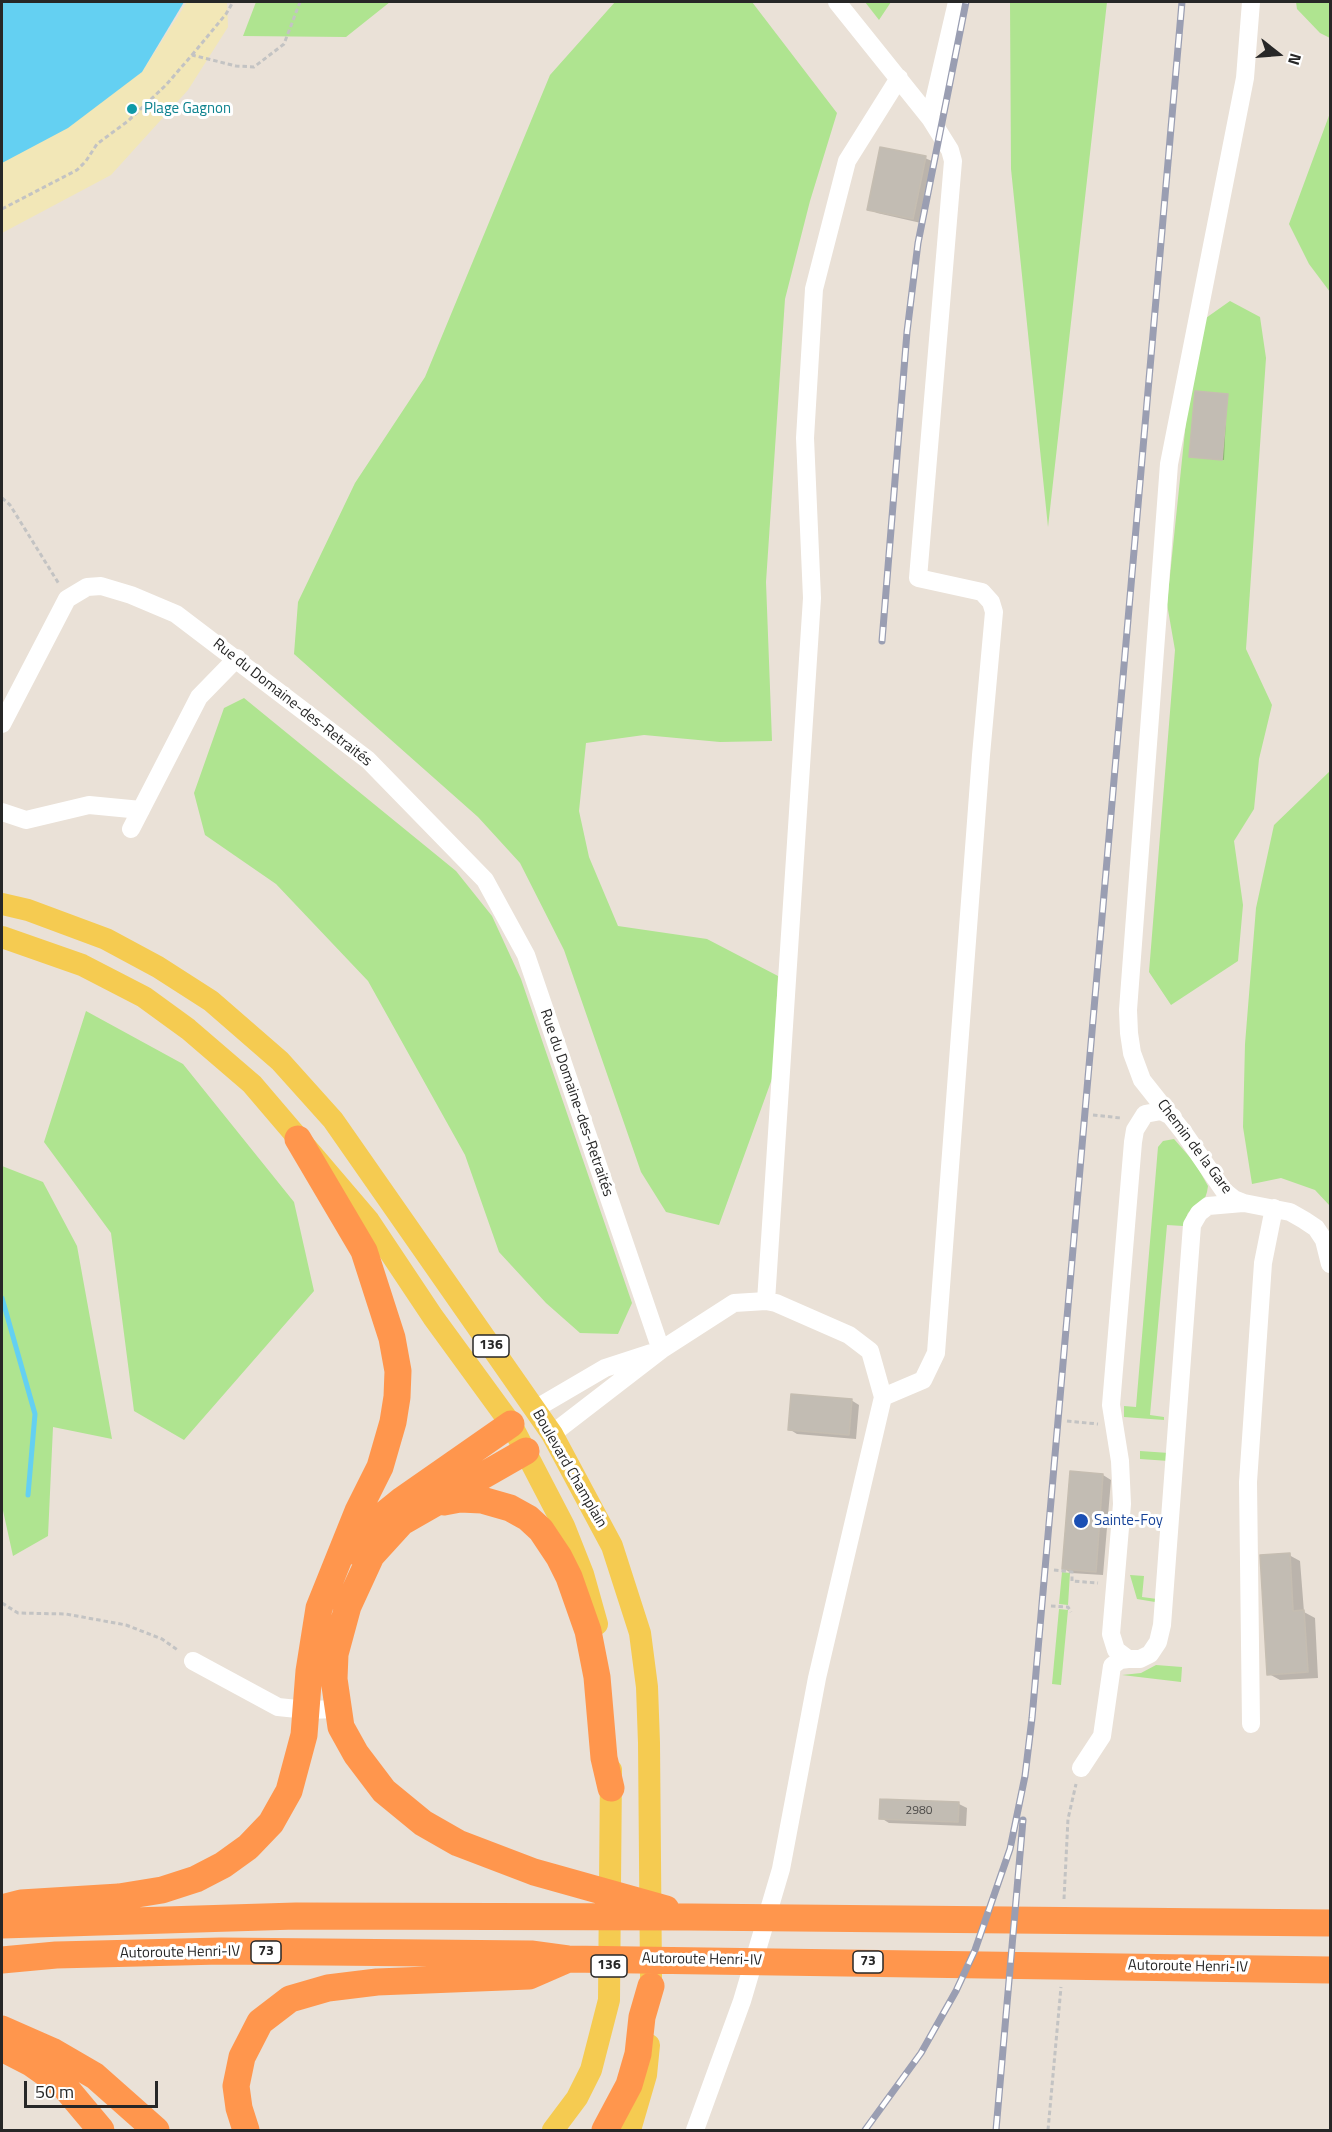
<!DOCTYPE html>
<html>
<head>
<meta charset="utf-8">
<style>
	body { margin:0 }
	#map { position:relative; width:1332px; height:2132px; overflow:hidden; background:#eae1d7; font-family:"Titillium Web",sans-serif }
	canvas { display:block }
	.frame { position:absolute; inset:0; border:3px solid #272727; pointer-events:none }
	.north { position:absolute; left:1248px; top:24px; width:60px; height:60px; -webkit-text-stroke:4px #fff; paint-order:stroke; rotate:107deg; font-size:16px; font-weight:700; line-height:24px; text-align:center; color:#272727 }
	.north::after { content:''; display:block; margin:auto; width:21px; height:27px; background:#272727; clip-path:polygon(50% 0,100% 100%,50% 72%,0 100%) }
	.scale { position:absolute; left:24px; top:2081px; width:134px; height:27px; box-sizing:border-box; border:3px solid #272727; border-top:0; padding-left:8px; font-size:18px; line-height:21px; white-space:nowrap; color:#272727; -webkit-text-stroke:4px #fff; paint-order:stroke }
</style>
</head>
<body>
<div id="map">
<canvas width="1332" height="2132"></canvas>
<div class="frame"></div>
<div class="north">N</div>
<div class="scale">50 m</div>
</div>
<script>
const ctx = document.querySelector('canvas').getContext('2d');
ctx.lineJoin = 'round';
function paint(path, color) { ctx.fillStyle = color; ctx.fill(path, 'evenodd'); }
const poly = rows => new Path2D(rows.map(r => 'M' + r).join(''));
function stroke(path, color, width, dash) { ctx.strokeStyle = color; ctx.lineWidth = width; ctx.lineCap = dash ? 'butt' : 'round'; ctx.setLineDash(dash || []); ctx.stroke(path); }
function drawText(font, color, halo, rows, align = 'center') {
  ctx.font = font + ' "Titillium Web",sans-serif'; ctx.lineWidth = 6; ctx.setLineDash([]); ctx.textBaseline = 'middle'; ctx.strokeStyle = halo; ctx.fillStyle = color; for (const [text, x, y, turn = 0] of rows) {
    ctx.save(); ctx.translate(x, y); ctx.rotate((+turn || 0) * Math.PI / 180); ctx.textAlign = isNaN(turn) ? turn : align; if (halo) ctx.strokeText(text, 0, 0); ctx.fillText(text, 0, 0); ctx.restore();
  }
}
paint(poly([
	[256,2,390,2,346,37,243,36],
	[615,2,752,2,837,113,810,201,785,299,766,582,772,741,720,742,644,735,586,743,579,811,589,857,618,926,707,939,778,976,773,1076,719,1225,666,1212,641,1172,564,950,520,863,478,817,294,654,298,602,355,483,425,377,550,75],
	[865,2,891,2,879,20],
	[1010,2,1107,2,1048,527,1011,169],
	[1296,2,1330,2,1330,38,1320,33,1297,9],
	[1330,113,1330,292,1309,264,1289,224],
	[1230,301,1260,317,1266,358,1246,649,1272,705,1259,759,1254,809,1234,841,1243,905,1238,961,1171,1005,1149,972,1175,650,1167,604,1196,325],
	[244,698,456,871,492,916,521,979,632,1303,618,1334,580,1333,546,1303,499,1252,465,1155,368,981,276,884,205,835,194,793,224,708],
	[1330,771,1330,1206,1315,1190,1281,1178,1252,1184,1243,1127,1245,1044,1256,908,1274,825],
	[86,1011,183,1064,294,1202,314,1291,184,1440,134,1411,111,1233,44,1142],
	[1174,1139,1195,1163,1208,1186,1207,1192,1205,1198,1188,1213,1183,1226,1167,1225,1150,1415,1164,1417,1164,1420,1124,1417,1124,1406,1136,1407,1158,1147,1163,1141],
	[2,1166,43,1182,77,1246,112,1439,53,1427,48,1536,13,1556,2,1506],
	[1140,1451,1169,1453,1169,1461,1140,1459],
	[1062,1572,1070,1573,1068,1605,1059,1604],
	[1130,1575,1144,1576,1142,1597,1157,1599,1155,1602,1137,1599],
	[1059,1609,1068,1610,1061,1685,1052,1684],
	[1156,1665,1182,1667,1181,1682,1122,1675,1141,1673]
]), '#afe490');
paint(poly([
	[187,2,227,2,228,27,188,90,111,175,2,233,2,163,142,72]
]), '#f2e7b7');
paint(poly([
	[2,2,184,2,142,72,68,128,2,163]
]), '#64d0f2');
paint(poly([
	[925,158,934,162,921,223,877,213,869,209],
	[1227,395,1224,460,1192,457],
	[851,1400,859,1405,856,1439,797,1434,789,1429],
	[1103,1475,1111,1480,1103,1575,1071,1573,1063,1568],
	[1289,1555,1300,1561,1304,1612,1315,1618,1318,1678,1280,1680,1269,1674],
	[959,1804,967,1808,966,1826,889,1823,881,1818]
]), '#0003');
stroke(poly([
	[2,1298,35,1414,28,1495]
]), '#64d0f2', 5);
const building = poly([
	[880,147,926,156,913,219,867,210,880,147],
	[1195,391,1228,394,1222,460,1189,457,1195,391],
	[791,1394,852,1399,849,1435,788,1430,791,1394],
	[1070,1471,1103,1474,1096,1572,1062,1569,1070,1471],
	[1290,1553,1293,1611,1304,1610,1308,1672,1267,1675,1260,1555,1290,1553],
	[880,1799,959,1802,958,1822,879,1819,880,1799]
]);
paint(building, '#c2bcb3');
stroke(building, '#c5bdb1', 1.5);
stroke(poly([
	[192,55,226,14,233,2],
	[2,209,77,170,86,161,97,144,128,121,166,85,192,55,236,66,254,67,284,44,300,2],
	[2,498,10,505,59,584],
	[1093,1115,1121,1118],
	[1067,1421,1098,1424],
	[1054,1570,1072,1572,1072,1581,1098,1583],
	[2,1603,18,1613,66,1614,126,1625,162,1639,179,1651],
	[1051,1606,1068,1607,1071,1612],
	[1064,1899,1068,1819,1076,1784],
	[1048,2130,1061,1987]
]), '#c3c3c3', 3, [4.5, 3]);
stroke(poly([
	[837,2,930,118,950,150,953,161,918,578,982,592,991,602,994,612,981,755,936,1353,923,1380,883,1397],
	[1251,2,1245,78,1169,464,1128,1010,1129,1033,1132,1053,1142,1080,1184,1133,1224,1191,1234,1199,1244,1203,1290,1212,1304,1220,1316,1228,1324,1240,1330,1264],
	[930,118,957,2],
	[2,724,67,599,87,587,101,586,131,595,176,614,368,760,485,880,526,955,661,1350],
	[2,812,26,820,89,805,141,810],
	[131,829,199,697,237,658],
	[1173,1117,1161,1111,1145,1114,1135,1130,1133,1142,1111,1405,1120,1461,1122,1504,1111,1634,1116,1650,1128,1659,1140,1659,1150,1654,1158,1642,1162,1625,1192,1225,1199,1213,1208,1206,1243,1203],
	[766,1301,812,598,805,438,814,289,847,161,899,78],
	[535,1409,605,1368,651,1353],
	[552,1434,661,1350,734,1303,766,1301,776,1303,849,1335,870,1351,883,1397,817,1678,781,1869,742,2001,695,2130],
	[193,1661,278,1707,307,1710,337,1709],
	[1251,1724,1248,1482,1263,1263,1274,1208],
	[1081,1768,1102,1736,1112,1666,1120,1660,1128,1659]
]), '#fff', 18);
stroke(poly([
	[2,904,28,910,106,939,158,967,211,1001,280,1061,333,1120,552,1434,612,1546,640,1633,647,1687,649,1743,651,1976],
	[2,937,82,965,144,997,188,1029,252,1084,369,1221,433,1317,511,1424,564,1526,583,1574,597,1624],
	[553,2130,577,2098,591,2070,609,2000,611,1770],
	[630,2130,646,2075,649,2045]
]), '#f5cb51', 22);
stroke(poly([
	[526,1451,402,1522,371,1556,348,1606,335,1654,334,1679,341,1727,356,1754,384,1791,423,1823,458,1843,534,1872,666,1909],
	[444,1502,460,1499,482,1500,510,1508,528,1518,541,1530,559,1557,569,1577,588,1631,597,1677,604,1758,611,1788],
	[350,1551,376,1521,402,1500,511,1424],
	[2,1908,21,1903,119,1897,162,1890,196,1879,223,1865,248,1847,271,1823,289,1791,304,1735,309,1671,319,1608,358,1511,380,1467,393,1422,397,1397,398,1371,392,1338,364,1251,298,1139],
	[2,1925,296,1916,690,1917,1330,1923],
	[2,1960,56,1955,221,1951,531,1954,568,1959,1330,1970],
	[2,2029,52,2051,95,2076,156,2130],
	[2,2048,31,2063,65,2087,101,2130],
	[246,2130,239,2108,236,2086,242,2057,260,2022,290,1999,328,1988,377,1982,529,1976,568,1959],
	[605,2130,629,2085,638,2054,642,2017,651,1986]
]), '#ff964d', 27);
const rail = poly([
	[882,641,907,332,918,243,966,2],
	[865,2130,921,2053,956,1991,975,1950,1010,1849,1025,1776,1032,1718,1182,2],
	[996,2130,1023,1820]
]);
stroke(rail, '#9a9eb2', 7);
stroke(rail, '#fff', 4.5, [14]);
for (const [x, y, r, color] of [
	[132,109,6,"#0f9aa8"],
	[1081,1521,8,"#1a4fb4"]
]) { const dot = new Path2D(); dot.arc(x, y, r, 0, 2 * Math.PI); ctx.fillStyle = color; ctx.fill(dot); stroke(dot, '#fff', 2); }
drawText('12px', '#4e4c4a', null, [
	["2980",919,1811]
]);
for (const [x, y, w] of [
	[491,1346,36],
	[266,1952,30],
	[868,1962,30],
	[609,1966,36]
]) { const box = new Path2D(); box.roundRect(x - w / 2, y - 11, w, 22, 4.5); ctx.fillStyle = '#fff'; ctx.fill(box); stroke(box, '#272727', 1.5); }
drawText('bold 14px', '#272727', null, [
	["136",491,1346],
	["73",266,1952],
	["73",868,1962],
	["136",609,1966]
]);
drawText('15px', '#0d838f', '#fff', [
	["Plage Gagnon",144,109]
], 'left');
drawText('15px', '#272727', '#fff', [
	["Rue du Domaine-des-Retraités",292,703,38],
	["Rue du Domaine-des-Retraités",576,1103,71],
	["Chemin de la Gare",1194,1147,53],
	["Boulevard Champlain",569,1469,60],
	["Autoroute Henri-IV",180,1953,-1],
	["Autoroute Henri-IV",702,1960,1],
	["Autoroute Henri-IV",1188,1967,1]
]);
drawText('15px', '#164399', '#fff', [
	["Sainte-Foy",1094,1521]
], 'left');
</script>
</body>
</html>
